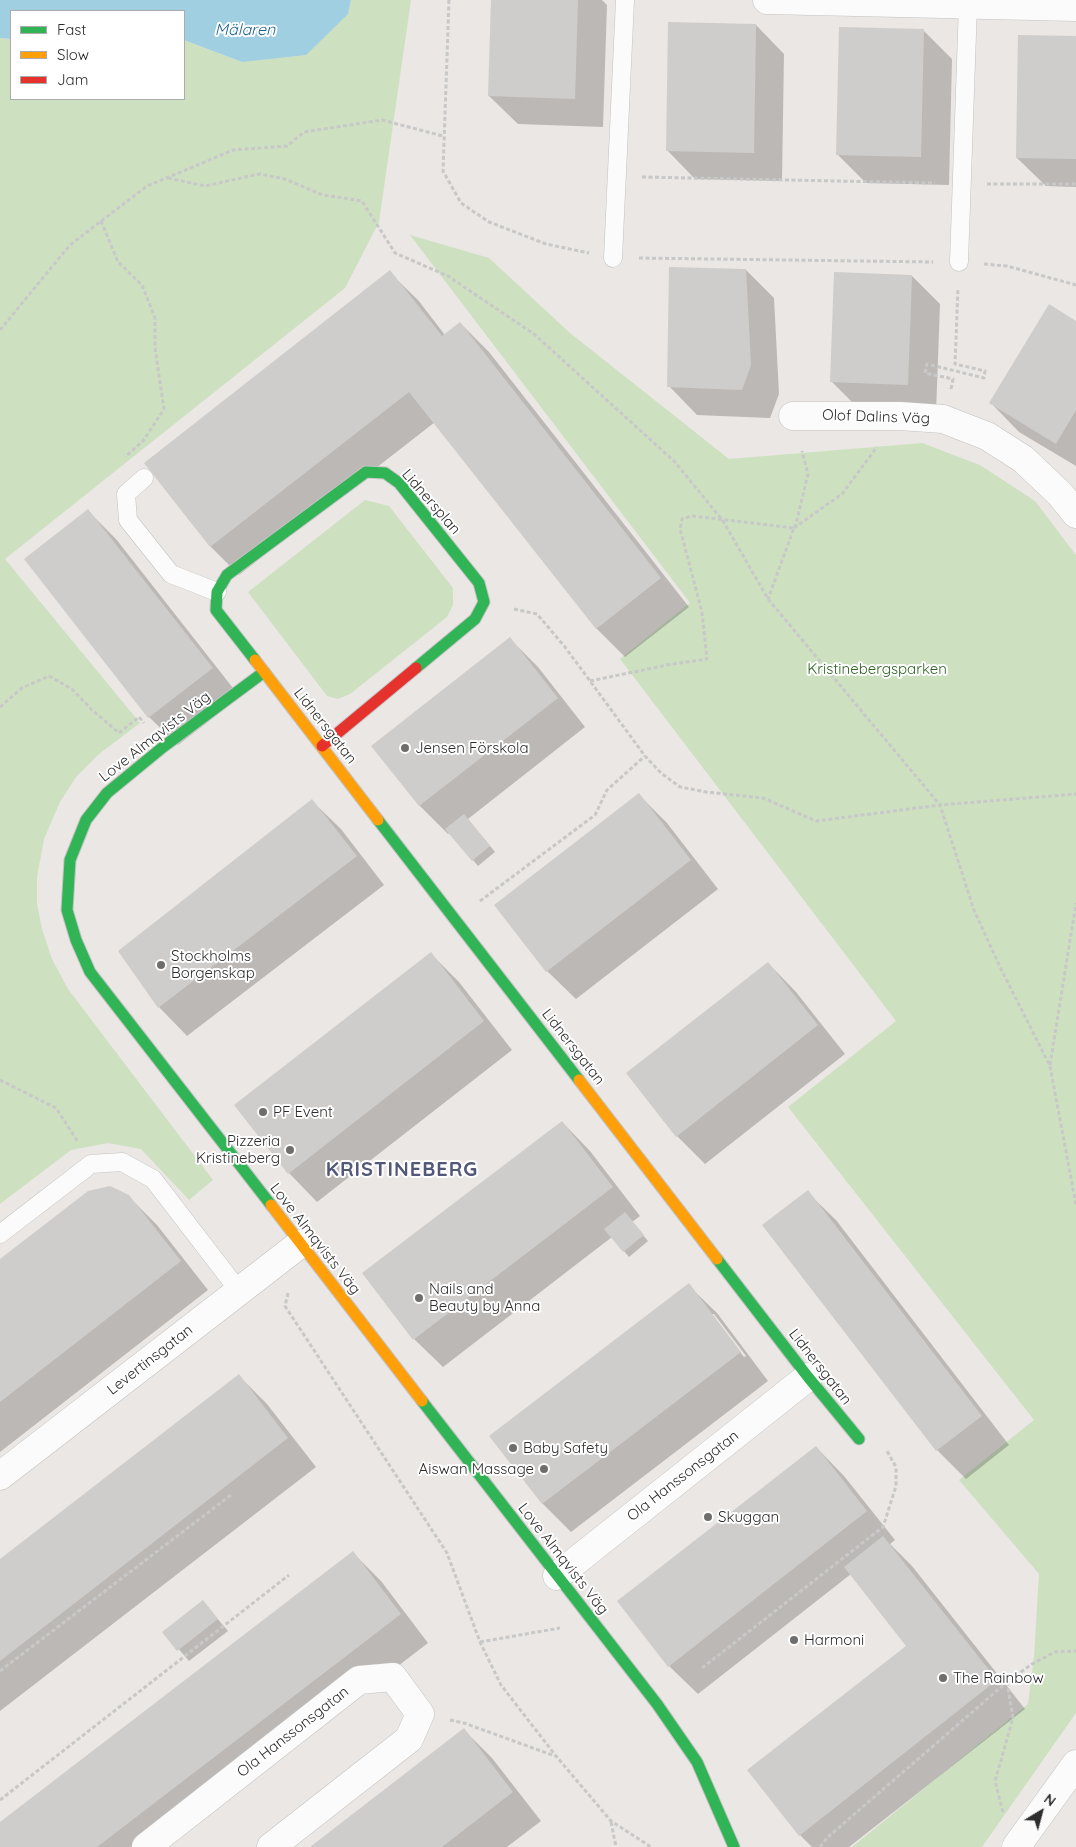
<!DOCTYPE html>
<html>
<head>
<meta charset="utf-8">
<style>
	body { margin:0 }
	#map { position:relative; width:1076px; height:1847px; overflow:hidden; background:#eae7e4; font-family:Quicksand,sans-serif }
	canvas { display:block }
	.legend { position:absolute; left:10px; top:10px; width:175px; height:90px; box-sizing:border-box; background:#fff; border:1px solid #ababab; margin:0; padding:6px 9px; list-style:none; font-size:15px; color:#2d2d2d }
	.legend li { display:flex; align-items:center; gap:10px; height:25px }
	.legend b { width:25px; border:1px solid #ababab }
	.north { position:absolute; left:1016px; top:1787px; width:50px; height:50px; -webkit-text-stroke:4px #fff; paint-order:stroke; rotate:37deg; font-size:14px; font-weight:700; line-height:20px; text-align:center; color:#2d2d2d }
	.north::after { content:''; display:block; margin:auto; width:18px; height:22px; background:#2d2d2d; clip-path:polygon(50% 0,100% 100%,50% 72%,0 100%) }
</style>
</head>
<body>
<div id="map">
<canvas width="1076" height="1847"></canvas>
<ul class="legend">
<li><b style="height:6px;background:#30b455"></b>Fast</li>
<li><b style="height:6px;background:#ff9f0a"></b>Slow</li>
<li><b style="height:6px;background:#e5322d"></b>Jam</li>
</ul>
<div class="north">N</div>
</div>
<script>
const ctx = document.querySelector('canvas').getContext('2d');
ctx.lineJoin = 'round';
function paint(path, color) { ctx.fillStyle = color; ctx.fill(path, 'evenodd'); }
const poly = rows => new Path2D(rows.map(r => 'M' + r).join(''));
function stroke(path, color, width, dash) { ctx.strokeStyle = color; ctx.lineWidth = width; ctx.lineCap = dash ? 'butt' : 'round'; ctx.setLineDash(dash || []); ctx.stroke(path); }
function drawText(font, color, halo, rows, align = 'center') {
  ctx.font = font + ' Quicksand,sans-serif'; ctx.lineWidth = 4; ctx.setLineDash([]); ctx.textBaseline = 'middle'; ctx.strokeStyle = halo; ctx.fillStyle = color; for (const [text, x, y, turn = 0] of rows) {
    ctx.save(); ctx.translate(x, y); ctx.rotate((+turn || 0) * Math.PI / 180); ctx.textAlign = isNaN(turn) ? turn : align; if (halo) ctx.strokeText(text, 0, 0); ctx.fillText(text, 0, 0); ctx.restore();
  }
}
paint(poly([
	[351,0,411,0,379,222,345,288,5,559,140,723,99,754,76,777,60,802,44,839,37,877,37,904,42,929,52,959,68,989,213,1180,189,1200,141,1149,108,1143,71,1150,0,1204,0,38,11,39,11,99,184,99,184,40,242,62,348,14],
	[410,235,489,258,570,333,729,459,922,443,980,465,1035,501,1076,555,1076,1713,982,1847,852,1847,1028,1704,1034,1657,1039,1574,959,1480,1034,1420,788,1107,896,1021,620,659,690,603],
	[365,500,389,506,453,588,453,605,447,617,350,694,338,699,327,696,248,592]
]), '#cde1c1');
paint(poly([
	[0,0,351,0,348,14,306,55,242,62,184,40,184,11,11,11,11,39,0,38]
]), '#a0cfe2');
paint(poly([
	[492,0,602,0,607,5,603,127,518,124,489,96],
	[756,25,784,54,782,181,695,179,667,150],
	[924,31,952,59,949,185,866,183,837,154],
	[1076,37,1076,187,1046,186,1017,158],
	[746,270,774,298,779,394,770,418,697,415,669,386],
	[389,272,418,300,445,335,460,323,489,352,689,607,625,657,597,629,435,422,239,575,211,547,145,463],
	[912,276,940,304,936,413,860,410,832,382],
	[1076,322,1076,466,1019,432,991,403],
	[88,511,116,539,240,697,178,745,149,717,26,560],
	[510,639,538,667,585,727,468,819,495,852,478,866,450,833,448,834,420,806,373,746],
	[639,795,667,823,718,889,576,999,547,971,496,905],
	[312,801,341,829,384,885,187,1036,159,1007],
	[431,954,459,982,512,1050,317,1202,289,1173],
	[768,963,796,992,845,1054,705,1164,677,1136],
	[562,1122,590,1151,640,1216,632,1222,648,1241,629,1257,612,1237,443,1367,414,1339],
	[807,1192,836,1220,1009,1445,966,1479,937,1450,764,1226],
	[128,1196,157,1225,208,1290,0,1452,0,1261],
	[688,1285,717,1313,768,1381,571,1532,543,1504,491,1436],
	[711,1314,714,1314,746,1356,744,1357],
	[239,1376,267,1404,316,1467,0,1711,0,1560],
	[816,1447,844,1476,895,1540,890,1544,912,1566,1025,1709,849,1847,812,1847,800,1835,908,1646,851,1574,698,1694,669,1666],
	[353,1553,381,1581,428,1643,162,1847,0,1847,0,1823],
	[203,1602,228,1631,189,1661,164,1632],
	[464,1730,492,1758,541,1821,507,1847,312,1847]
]), '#0003');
paint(poly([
	[491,0,578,0,575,99,488,96],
	[668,22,756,24,754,153,666,151],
	[839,27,924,29,921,157,836,155],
	[1018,35,1076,36,1076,159,1016,158],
	[669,267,746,269,751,365,742,390,667,387],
	[390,270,442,336,460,322,661,578,596,629,409,392,210,547,144,463],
	[834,272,912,275,908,385,830,382],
	[1049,304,1076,321,1076,410,1056,444,989,403],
	[88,509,213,668,148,718,24,559],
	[510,637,558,698,419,806,371,746],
	[639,793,691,860,546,972,494,905],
	[312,799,357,856,158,1008,118,951],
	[464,814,490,846,472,861,445,829],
	[431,952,484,1021,288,1174,234,1105],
	[768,962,818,1025,676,1137,626,1073],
	[562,1121,613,1187,413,1340,362,1273],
	[110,1186,129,1195,181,1261,0,1402,0,1259,88,1191],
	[808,1190,982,1416,936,1451,762,1225],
	[625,1212,644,1235,623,1252,604,1229],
	[689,1283,741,1352,542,1504,489,1436],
	[239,1374,288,1438,0,1661,0,1559],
	[816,1446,867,1511,668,1667,617,1601],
	[883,1536,997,1680,799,1836,747,1770,906,1646,844,1567],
	[353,1551,401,1614,97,1847,0,1847,0,1822],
	[203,1600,218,1619,177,1651,162,1632],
	[464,1728,513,1792,496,1805,442,1847,310,1847]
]), '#cfcdcb');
const lane = poly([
	[613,258,625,0],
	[959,262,968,5],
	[144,478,126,494,128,520,171,574,217,592],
	[0,1234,91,1164,122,1162,153,1179,239,1291]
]);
const street = poly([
	[767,0,1076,7],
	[793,416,900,416,943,419,987,436,1023,459,1060,494,1076,514],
	[0,1476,300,1244],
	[557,1576,808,1377],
	[146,1847,359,1680,393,1677,420,1714,409,1739,271,1847],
	[1016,1847,1076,1764]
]);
const fast = poly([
	[255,660,216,610,217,592,227,575,366,472,385,473,399,483,479,583,484,602,475,619,416,668],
	[264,672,163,747,107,793,86,820,70,860,67,910,76,940,90,972,271,1205],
	[378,820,579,1080],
	[717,1259,808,1377,859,1439],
	[422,1401,657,1704,697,1762,734,1847]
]);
const slow = poly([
	[255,660,378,820],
	[579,1080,717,1259],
	[271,1205,422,1401]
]);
const jam = poly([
	[322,746,416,668]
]);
stroke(lane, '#c3c2c2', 19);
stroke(street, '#c3c2c2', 29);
stroke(fast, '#c3c2c2', 13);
stroke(slow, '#c3c2c2', 13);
stroke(jam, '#c3c2c2', 13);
stroke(poly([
	[449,0,443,171,461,203,489,222,546,244,589,253],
	[642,177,935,183],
	[168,178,205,186,259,174,285,179,323,195,362,201,395,253,448,276,534,334,675,462,723,521,768,599,940,805,974,910,1001,969,1050,1066,1076,1205],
	[987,184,1076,184],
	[101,221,118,262,142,285,155,318,155,348,164,409,143,441,125,457],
	[639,258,933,262],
	[984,264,1007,266,1076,285],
	[0,330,70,245,147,186,233,150,287,146,304,132,382,120,443,136],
	[951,389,953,379,925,373,927,364,984,378,985,371,955,364,958,288],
	[794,528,842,494,877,447],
	[795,528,808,474,802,451],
	[514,609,537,614,565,647,645,756,661,773,680,787,706,792,763,798,816,821,940,805,1076,794],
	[590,681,667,665,707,659,702,612,680,529,682,519,692,516,794,528,768,599],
	[0,707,22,688,49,676,72,689,91,709,119,733,139,717,144,723],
	[480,901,595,815,607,790,645,756],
	[1050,1065,1076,903],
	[0,1080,56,1108,78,1142],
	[288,1293,285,1306,447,1553,480,1642,501,1685,556,1756,611,1821,651,1847],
	[480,1642,560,1628],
	[702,1668,883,1527,896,1486,896,1467,887,1451],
	[0,1671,231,1495],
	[450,1720,464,1723,555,1756],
	[0,1800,289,1575],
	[1003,1812,995,1781,1013,1718,1007,1682],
	[611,1822,616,1847],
	[820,1847,828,1837,1007,1682,1032,1664,1055,1652,1076,1651]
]), '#c8c8c8', 3, [4, 2.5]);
stroke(lane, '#fcfbfb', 18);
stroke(street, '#fcfbfb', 28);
stroke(fast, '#30b455', 11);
stroke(slow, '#ff9f0a', 11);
stroke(jam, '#e5322d', 11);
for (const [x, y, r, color] of [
	[405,748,5,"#6f6e6d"],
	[161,965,5,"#6f6e6d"],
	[263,1112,5,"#6f6e6d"],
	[290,1150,5,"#6f6e6d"],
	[419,1298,5,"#6f6e6d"],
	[513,1448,5,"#6f6e6d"],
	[544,1469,5,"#6f6e6d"],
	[708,1517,5,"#6f6e6d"],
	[794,1640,5,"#6f6e6d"],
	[943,1678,5,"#6f6e6d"]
]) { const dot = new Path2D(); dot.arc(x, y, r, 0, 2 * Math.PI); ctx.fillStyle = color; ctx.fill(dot); stroke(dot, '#fff', 2); }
drawText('15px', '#2d2d2d', '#fff', [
	["Olof Dalins Väg",876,417,2],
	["Lidnersplan",431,502,49],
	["Lidnersgatan",325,726,52],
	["Love Almqvists Väg",155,737,-38],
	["Lidnersgatan",573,1047,52],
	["Love Almqvists Väg",315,1239,52],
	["Levertinsgatan",150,1360,-38],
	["Lidnersgatan",820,1367,52],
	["Ola Hanssonsgatan",683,1476,-38],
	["Love Almqvists Väg",563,1559,52],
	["Ola Hanssonsgatan",293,1732,-38]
]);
drawText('15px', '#2f6324', '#fff', [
	["Kristinebergsparken",877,669]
]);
drawText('15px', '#2d2d2d', '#fff', [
	["Jensen Förskola",415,748],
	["Stockholms",171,956],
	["Borgenskap",171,973],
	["PF Event",273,1112],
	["Pizzeria",280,1141,"right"],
	["Kristineberg",280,1158,"right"],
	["Nails and",429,1289],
	["Beauty by Anna",429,1306],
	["Baby Safety",523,1448],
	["Aiswan Massage",534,1469,"right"],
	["Skuggan",718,1517],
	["Harmoni",804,1640],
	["The Rainbow",953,1678]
], 'left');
drawText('italic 16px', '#1e6590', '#fff', [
	["Mälaren",245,30]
]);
ctx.letterSpacing = '1px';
drawText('bold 20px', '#525879', '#fff', [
	["KRISTINEBERG",402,1170]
]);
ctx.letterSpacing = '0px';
</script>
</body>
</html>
